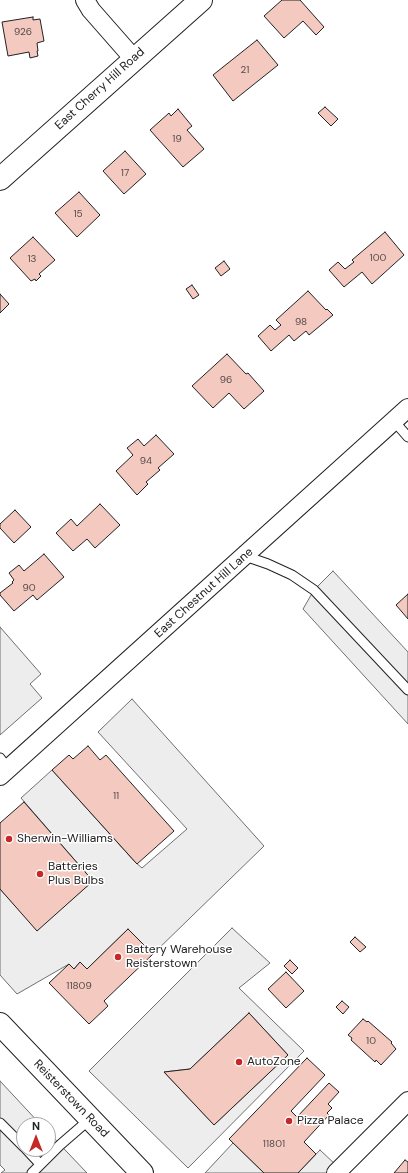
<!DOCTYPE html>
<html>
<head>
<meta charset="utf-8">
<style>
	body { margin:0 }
	#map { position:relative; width:408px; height:1173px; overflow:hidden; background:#fff; font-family:"DM Sans",sans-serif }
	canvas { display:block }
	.north { position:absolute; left:16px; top:1117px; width:40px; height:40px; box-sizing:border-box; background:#fff; border:1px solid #a7a7a7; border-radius:50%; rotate:0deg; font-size:11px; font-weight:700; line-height:16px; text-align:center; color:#222 }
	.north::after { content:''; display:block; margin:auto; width:14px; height:18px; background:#c62828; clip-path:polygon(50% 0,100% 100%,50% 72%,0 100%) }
</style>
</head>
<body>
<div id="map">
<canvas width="408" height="1173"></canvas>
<div class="north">N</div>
</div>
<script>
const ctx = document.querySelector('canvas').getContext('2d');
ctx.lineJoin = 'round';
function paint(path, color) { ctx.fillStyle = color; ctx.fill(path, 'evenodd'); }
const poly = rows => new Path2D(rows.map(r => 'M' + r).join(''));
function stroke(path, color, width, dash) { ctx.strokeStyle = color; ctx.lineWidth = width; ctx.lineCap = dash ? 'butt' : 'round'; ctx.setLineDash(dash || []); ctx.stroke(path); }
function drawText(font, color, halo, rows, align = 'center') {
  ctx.font = font + ' "DM Sans",sans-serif'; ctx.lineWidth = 3; ctx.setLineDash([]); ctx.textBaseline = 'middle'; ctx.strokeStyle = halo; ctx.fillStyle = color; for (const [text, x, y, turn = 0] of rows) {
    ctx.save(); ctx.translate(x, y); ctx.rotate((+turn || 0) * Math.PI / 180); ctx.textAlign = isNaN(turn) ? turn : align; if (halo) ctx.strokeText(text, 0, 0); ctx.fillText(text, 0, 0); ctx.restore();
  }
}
const parking = poly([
	[333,571,408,652,408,724,303,609,314,590,333,571],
	[0,627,41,674,30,684,42,698,0,735,0,627],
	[132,699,264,846,153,954,128,929,87,969,80,962,74,969,69,964,17,994,0,975,0,889,37,930,93,881,21,798,52,770,135,862,142,868,187,829,98,732,132,699],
	[232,928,270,963,239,988,304,1051,188,1168,89,1071,232,928],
	[249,1013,288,1055,214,1125,164,1072,190,1069,249,1013],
	[0,1081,41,1125,24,1125,24,1149,48,1149,48,1132,87,1173,1,1173,5,1170,0,1165,0,1081],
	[233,1143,264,1173,205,1173,233,1143],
	[320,1150,336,1165,329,1173,298,1173,320,1150]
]);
paint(parking, '#ededed');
stroke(parking, '#6f6f6f', 1);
const building = poly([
	[282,0,300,0,324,27,316,35,303,21,284,38,264,16,282,0],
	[33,17,33,20,40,19,44,41,37,43,38,51,37,51,38,56,30,58,29,52,8,56,2,22,33,17],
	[257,40,278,65,233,101,213,75,257,40],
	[325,107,338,119,331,126,318,113,325,107],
	[178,109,192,126,187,130,204,149,183,167,150,130,169,113,171,116,178,109],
	[125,151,146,174,124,194,103,171,125,151],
	[79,192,100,215,77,237,55,213,79,192],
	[385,232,404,255,372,284,362,272,344,287,329,270,338,262,345,269,354,262,352,260,385,232],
	[33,237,55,260,39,274,41,276,36,281,35,279,31,281,10,258,33,237],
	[224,261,230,269,221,276,215,268,224,261],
	[192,285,199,295,193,299,186,289,192,285],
	[308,291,326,310,327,309,333,315,309,335,306,331,294,341,289,335,271,351,258,336,270,325,275,330,281,325,276,320,308,291],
	[0,294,9,304,0,313,0,294],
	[227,354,246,374,248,373,264,391,244,409,229,393,213,408,192,386,227,354],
	[156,435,174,454,158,468,160,470,146,482,148,484,137,495,116,471,133,455,127,448,138,439,144,446,156,435],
	[100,504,120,525,95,548,87,539,73,551,56,533,71,519,77,526,100,504],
	[15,510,31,527,14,543,0,528,0,524,15,510],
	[44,554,64,577,37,600,33,595,14,611,0,595,0,593,13,583,12,582,14,580,9,573,19,565,24,571,44,554],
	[408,594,408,619,396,605,408,594],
	[88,746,100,760,106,755,174,831,137,864,52,770,69,755,73,759,88,746],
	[24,802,93,881,37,931,0,889,0,823,24,802],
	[128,929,153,954,104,1001,108,1006,89,1024,49,983,69,964,74,969,80,962,87,969,128,929],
	[355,937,366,947,360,952,350,942,355,937],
	[290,960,298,968,292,974,284,966,290,960],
	[286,972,304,991,286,1008,268,989,286,972],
	[342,1001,349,1007,343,1014,336,1007,342,1001],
	[249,1013,288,1055,214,1125,164,1072,190,1069,249,1013],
	[363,1019,367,1022,368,1021,392,1042,391,1043,396,1049,381,1065,376,1060,375,1062,351,1040,352,1038,348,1035,363,1019],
	[307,1058,325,1075,291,1111,297,1117,329,1083,339,1092,328,1104,332,1108,327,1113,329,1115,304,1142,316,1154,298,1173,264,1173,229,1139,307,1058],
	[405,1160,408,1162,408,1173,394,1173,405,1160]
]);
paint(building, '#f3c9c0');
stroke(building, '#222', 1);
const lane = poly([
	[394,421,408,437],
	[245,556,268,564,292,575,314,590,408,690],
	[0,758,8,769],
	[0,1123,24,1147],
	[26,1149,40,1164],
	[32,1173,60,1145,90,1119]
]);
const street = poly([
	[85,0,91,10,134,59],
	[0,776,408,408],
	[336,1173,408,1101]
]);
const secondary = poly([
	[0,179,201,0]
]);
const primary = poly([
	[0,1024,142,1173]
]);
stroke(lane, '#222', 11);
stroke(street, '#222', 20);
stroke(secondary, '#222', 24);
stroke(primary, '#222', 24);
stroke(lane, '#fff', 9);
stroke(street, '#fff', 18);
stroke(secondary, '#fff', 22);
stroke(primary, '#fff', 22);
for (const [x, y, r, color] of [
	[9,839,4,"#c62828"],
	[40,874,4,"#c62828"],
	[118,957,4,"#c62828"],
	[239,1062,4,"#c62828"],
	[289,1121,4,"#c62828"]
]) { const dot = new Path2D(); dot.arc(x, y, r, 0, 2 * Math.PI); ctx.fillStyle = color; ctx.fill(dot); stroke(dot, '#fff', 1.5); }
drawText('10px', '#564c4a', null, [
	["926",23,32],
	["21",245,70],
	["19",177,139],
	["17",125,173],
	["15",78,214],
	["100",378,258],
	["13",32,259],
	["98",301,322],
	["96",226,380],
	["94",146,461],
	["90",29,588],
	["11",116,796],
	["11809",79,986],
	["10",371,1041],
	["11801",274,1144]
]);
drawText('12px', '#222', '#fff', [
	["East Cherry Hill Road",100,89,-42],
	["East Chestnut Hill Lane",204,593,-42],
	["Reisterstown Road",71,1099,46]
]);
drawText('12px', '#222', '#fff', [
	["Sherwin-Williams",17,839],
	["Batteries",48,867],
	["Plus Bulbs",48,881],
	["Battery Warehouse",126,950],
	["Reisterstown",126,964],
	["AutoZone",247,1062],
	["Pizza Palace",297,1121]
], 'left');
</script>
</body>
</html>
